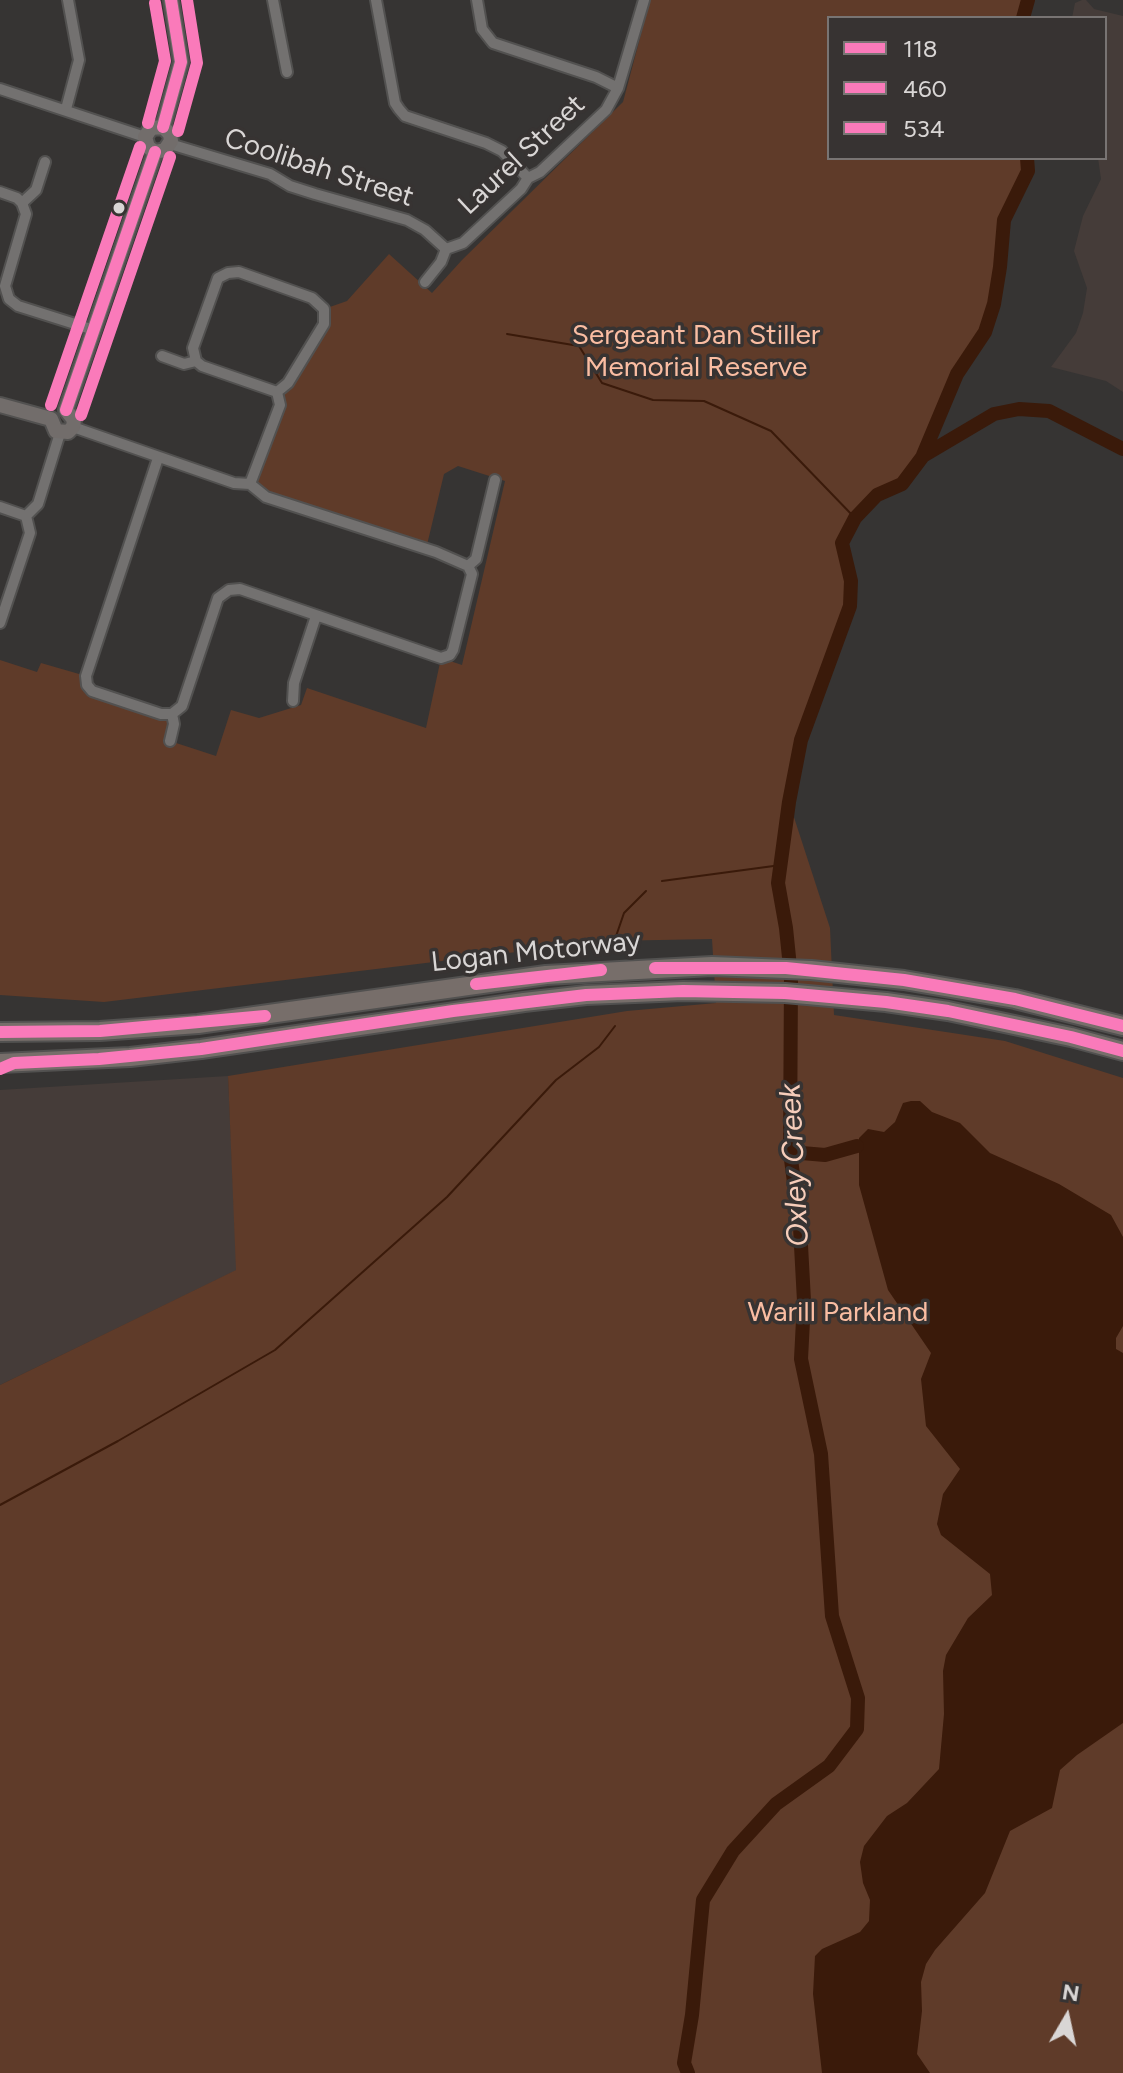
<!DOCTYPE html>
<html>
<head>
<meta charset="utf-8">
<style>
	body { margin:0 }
	#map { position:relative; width:1123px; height:2073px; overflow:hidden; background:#363433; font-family:Figtree,sans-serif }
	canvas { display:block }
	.legend { position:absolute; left:827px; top:16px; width:280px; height:144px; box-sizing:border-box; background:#373332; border:2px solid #787473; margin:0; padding:10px 14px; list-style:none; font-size:24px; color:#d9d6d5 }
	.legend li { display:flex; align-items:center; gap:16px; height:40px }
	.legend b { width:40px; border:2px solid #787473 }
	.north { position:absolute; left:1027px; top:1977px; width:80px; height:80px; -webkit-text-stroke:6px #373332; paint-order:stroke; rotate:9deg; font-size:22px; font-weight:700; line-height:32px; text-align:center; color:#d9d6d5 }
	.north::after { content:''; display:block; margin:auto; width:28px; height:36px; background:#d9d6d5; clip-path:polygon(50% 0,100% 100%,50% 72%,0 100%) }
</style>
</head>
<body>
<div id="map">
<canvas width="1123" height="2073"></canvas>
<ul class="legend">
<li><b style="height:10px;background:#fa7aba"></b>118</li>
<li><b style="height:10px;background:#fa7aba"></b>460</li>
<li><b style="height:10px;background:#fa7aba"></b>534</li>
</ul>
<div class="north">N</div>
</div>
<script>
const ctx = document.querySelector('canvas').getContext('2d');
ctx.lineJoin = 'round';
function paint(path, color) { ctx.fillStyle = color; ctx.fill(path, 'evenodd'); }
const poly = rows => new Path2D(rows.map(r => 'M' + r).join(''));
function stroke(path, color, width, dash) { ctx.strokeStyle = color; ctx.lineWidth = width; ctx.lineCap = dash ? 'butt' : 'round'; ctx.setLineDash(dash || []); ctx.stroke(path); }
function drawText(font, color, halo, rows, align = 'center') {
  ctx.font = font + ' Figtree,sans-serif'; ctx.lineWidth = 7; ctx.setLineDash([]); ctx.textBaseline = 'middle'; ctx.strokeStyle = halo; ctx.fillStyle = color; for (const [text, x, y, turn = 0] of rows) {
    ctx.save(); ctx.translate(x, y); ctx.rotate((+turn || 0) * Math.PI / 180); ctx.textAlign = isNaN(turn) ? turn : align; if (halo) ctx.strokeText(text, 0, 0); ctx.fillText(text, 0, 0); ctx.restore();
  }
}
paint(poly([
	[1082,0,1086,0,1094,9,1123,16,1123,392,1106,381,1051,367,1076,333,1083,313,1087,288,1074,251,1083,216,1101,179,1098,158,1105,158,1105,18,1072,18,1075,3],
	[228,1076,237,1270,0,1385,0,1090]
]), '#453c39');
paint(poly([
	[650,0,1028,0,1023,18,829,18,829,158,1027,158,1028,171,1004,220,994,304,985,332,957,374,923,456,902,484,877,495,855,518,842,543,851,581,850,606,801,740,789,802,830,928,834,1015,1005,1041,1123,1078,1123,2073,0,2073,0,1385,236,1270,228,1076,627,1011,716,1003,712,939,607,941,104,1002,0,995,0,660,37,672,41,663,86,676,87,685,172,714,170,741,216,756,231,710,259,718,301,705,307,688,426,728,441,658,462,665,505,481,458,466,444,474,426,549,266,497,250,484,280,406,277,392,324,324,324,309,347,301,389,254,432,293,462,260,623,102]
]), '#5f3b29');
paint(poly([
	[911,1101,920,1101,932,1112,960,1123,990,1153,1059,1184,1111,1215,1123,1237,1123,1326,1116,1338,1116,1349,1123,1353,1123,1723,1077,1755,1060,1770,1052,1808,1010,1831,985,1893,935,1950,926,1964,921,1982,922,2011,917,2054,930,2073,822,2073,813,1994,815,1956,822,1949,860,1932,869,1921,870,1900,863,1883,860,1862,864,1846,887,1816,907,1803,939,1769,944,1714,943,1671,946,1655,968,1618,992,1595,990,1574,941,1535,937,1524,943,1494,960,1469,926,1426,921,1379,931,1353,888,1290,859,1185,859,1138,868,1129,884,1132,895,1122,903,1103]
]), '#3a1a0a');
stroke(poly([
	[507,334,579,346,602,383,653,400,704,401,771,431,855,518],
	[662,881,781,865],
	[613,945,624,913,646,891],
	[0,1505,118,1441,275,1350,447,1197,556,1080,599,1047,615,1026]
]), '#3a1a0a', 2);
stroke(poly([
	[1023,18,1028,0],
	[923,455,957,374,985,332,994,304,1000,267,1004,220,1028,171,1027,158],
	[790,1152,825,1155,857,1146],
	[688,2073,684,2063,692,2015,703,1900,733,1851,776,1804,829,1766,857,1729,858,1698,832,1616,821,1454,801,1359,804,1301,800,1227,790,1152,791,977,786,928,778,883,789,802,801,740,850,606,851,581,842,543,855,518,877,495,902,484,923,456,994,414,1019,409,1049,411,1123,449]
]), '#3a1a0a', 14);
const street = poly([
	[273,0,287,72],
	[376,0,395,103,399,109,405,116,486,143,502,151,528,178],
	[477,0,482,29,493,43,596,77,618,88],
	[0,89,145,137],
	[66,109,79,60,68,0],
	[170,144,270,174,290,186,315,194,407,220,425,230,446,249],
	[0,192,17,198,22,203,26,214,5,286,9,299,18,306,94,330],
	[22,203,36,190,45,162],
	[425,282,441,262,446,249,463,243,521,189,528,178,540,172,606,110,618,88,644,0],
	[162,356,184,364,196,361],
	[73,427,234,483,250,484],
	[158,458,86,676,87,685,92,691,161,714,172,714,182,706,218,598,229,590,240,589,441,658,450,655,453,650,472,574,468,566],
	[250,484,280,405,277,392,288,383,324,324,324,309,312,298,239,272,228,273,218,278,193,348,196,361,202,366,277,392],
	[250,484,266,497,436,552,468,566],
	[0,507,26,516],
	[468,566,476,559,495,480],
	[0,623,30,533,26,516,38,504,60,433],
	[293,701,294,683,316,616],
	[170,741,174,724,172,714]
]);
const secondary = poly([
	[163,127,181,62,171,0],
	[155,152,148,147,145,137,151,128,163,127],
	[155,152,165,150,171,141,170,134,163,127],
	[0,405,51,419],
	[66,410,155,152],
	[51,419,56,431,68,432,73,427,74,420,66,410]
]);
const highway = poly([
	[0,1032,100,1031,198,1024,546,975,712,966,811,970,904,980,1015,999,1123,1026],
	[0,1063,130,1057,201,1049,524,1002,586,995,683,991,785,993,886,1002,948,1011,1071,1037,1123,1051]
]);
stroke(street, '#525150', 14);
stroke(secondary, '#525150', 18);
stroke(highway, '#525150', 22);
stroke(street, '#737170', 10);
stroke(secondary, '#726d6b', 14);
stroke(highway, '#776e6a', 18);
stroke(poly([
	[163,127,181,62,171,0],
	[66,410,155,152],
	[655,968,786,968,904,980,1015,999,1123,1026],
	[476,984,601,970],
	[0,1032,100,1031,265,1016],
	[0,1069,14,1063,99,1059,201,1049,453,1011,586,995,683,991,785,993,886,1002,948,1011,1071,1037,1123,1051]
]), '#fa7aba', 12);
stroke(poly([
	[178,131,197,63,187,0],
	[81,415,170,157]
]), '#fa7aba', 12);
stroke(poly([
	[148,123,165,61,155,3],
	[51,405,140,147]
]), '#fa7aba', 12);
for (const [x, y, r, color] of [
	[119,208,7,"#d9d6d5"]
]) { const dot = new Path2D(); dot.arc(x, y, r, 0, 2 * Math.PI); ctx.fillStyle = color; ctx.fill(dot); stroke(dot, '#373332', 3); }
drawText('28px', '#d9d6d5', '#373332', [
	["Laurel Street",522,155,-43],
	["Coolibah Street",319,168,18],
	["Logan Motorway",536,952,-6]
]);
drawText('28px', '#fabda2', '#373332', [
	["Sergeant Dan Stiller",696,336],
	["Memorial Reserve",696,368],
	["Warill Parkland",838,1313]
]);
drawText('italic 30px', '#f6cdba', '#373332', [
	["Oxley Creek",795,1165,-93]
]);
</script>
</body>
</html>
